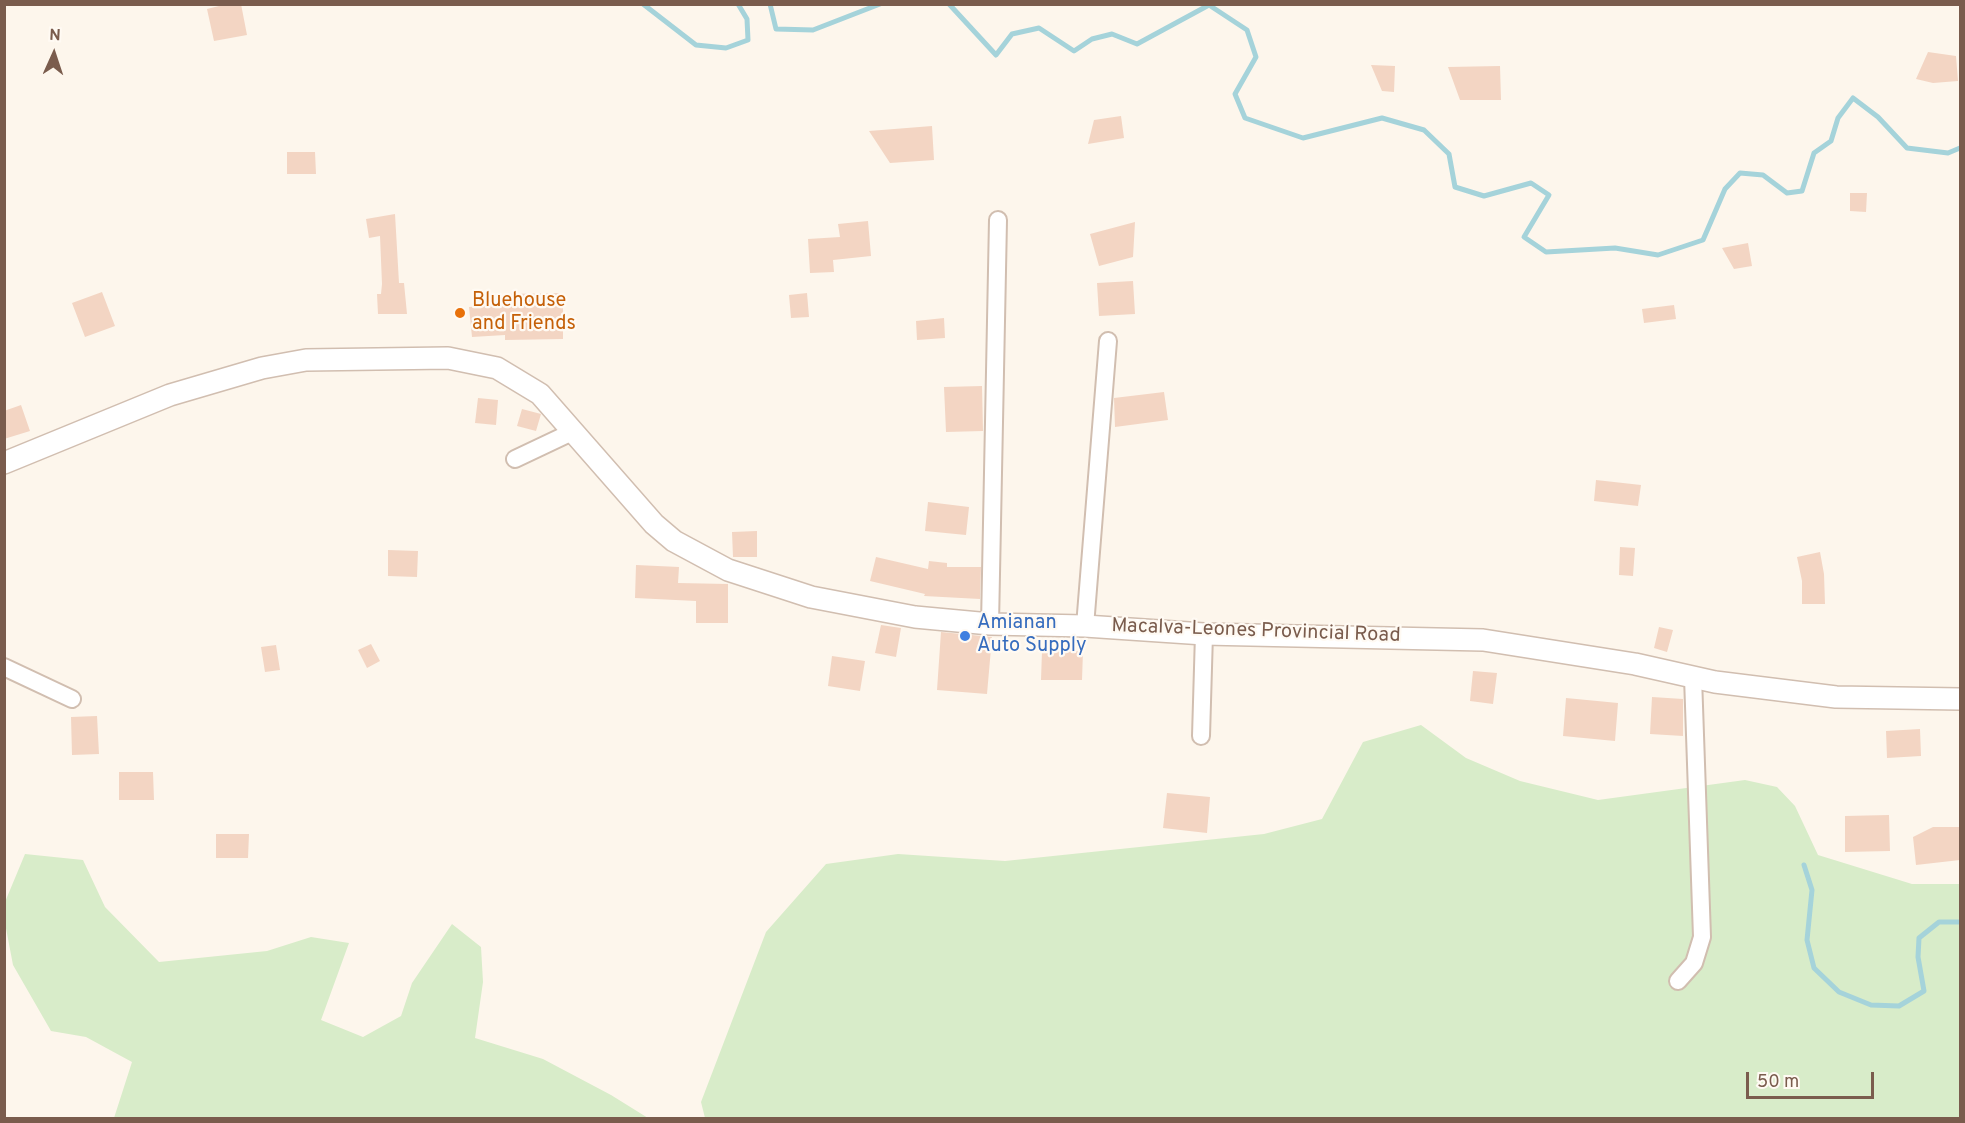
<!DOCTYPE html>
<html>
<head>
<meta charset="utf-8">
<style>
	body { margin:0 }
	#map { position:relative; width:1965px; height:1123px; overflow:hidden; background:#fdf6ec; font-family:Overpass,sans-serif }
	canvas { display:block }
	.frame { position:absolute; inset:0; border:6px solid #7a5c4d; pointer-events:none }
	.north { position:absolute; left:24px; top:24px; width:60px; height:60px; -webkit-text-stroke:4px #fffaf3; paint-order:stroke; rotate:3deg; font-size:16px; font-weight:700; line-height:24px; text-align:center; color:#7a5c4d }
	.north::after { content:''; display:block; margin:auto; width:21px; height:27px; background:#7a5c4d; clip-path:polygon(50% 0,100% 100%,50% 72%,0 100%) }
	.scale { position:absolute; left:1746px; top:1072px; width:128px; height:27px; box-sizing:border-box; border:3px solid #7a5c4d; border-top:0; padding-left:8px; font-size:18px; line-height:21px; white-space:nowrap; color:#7a5c4d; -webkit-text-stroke:4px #fffaf3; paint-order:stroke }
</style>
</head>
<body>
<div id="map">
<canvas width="1965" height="1123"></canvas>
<div class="frame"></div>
<div class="north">N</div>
<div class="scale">50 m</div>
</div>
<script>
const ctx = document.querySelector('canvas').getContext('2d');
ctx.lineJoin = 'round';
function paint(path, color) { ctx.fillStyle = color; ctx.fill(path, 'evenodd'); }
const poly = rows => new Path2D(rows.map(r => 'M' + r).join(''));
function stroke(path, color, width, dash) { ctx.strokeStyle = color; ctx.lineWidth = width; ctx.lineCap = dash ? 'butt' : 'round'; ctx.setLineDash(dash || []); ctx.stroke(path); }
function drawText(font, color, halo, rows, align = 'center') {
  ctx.font = font + ' Overpass,sans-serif'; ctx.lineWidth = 4.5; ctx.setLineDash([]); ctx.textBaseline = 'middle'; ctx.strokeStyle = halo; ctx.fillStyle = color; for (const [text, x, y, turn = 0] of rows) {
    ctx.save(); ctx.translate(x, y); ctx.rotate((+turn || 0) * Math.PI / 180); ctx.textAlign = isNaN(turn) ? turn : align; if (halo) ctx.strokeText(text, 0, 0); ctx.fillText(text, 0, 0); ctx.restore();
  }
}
paint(poly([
	[1421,725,1466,758,1520,781,1598,800,1745,780,1777,787,1795,806,1818,855,1912,884,1960,884,1960,1118,705,1118,701,1102,766,932,826,864,898,854,1005,861,1264,834,1322,819,1363,742],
	[25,854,83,860,105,907,159,962,267,951,311,937,349,943,321,1020,363,1037,401,1016,412,983,452,924,481,947,483,982,475,1038,543,1059,611,1095,648,1118,114,1118,132,1062,86,1037,51,1031,13,965,5,923,5,902]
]), '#d8ecc9');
stroke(poly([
	[643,4,696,45,726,48,748,40,747,19,738,4],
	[770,4,776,29,813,30,880,4],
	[949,4,996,55,1012,34,1039,28,1074,51,1092,39,1112,34,1137,44,1209,5,1247,30,1256,57,1235,94,1245,118,1303,138,1382,118,1424,130,1449,154,1455,187,1484,196,1531,183,1549,195,1524,237,1546,252,1615,248,1658,255,1703,240,1725,189,1740,173,1763,175,1787,193,1802,191,1814,153,1831,141,1838,118,1853,98,1878,117,1907,148,1948,153,1960,148],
	[1804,865,1812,890,1807,940,1814,968,1839,992,1871,1005,1899,1006,1924,991,1918,957,1919,938,1939,922,1960,922]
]), '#a5d3da', 5);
paint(poly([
	[227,4,241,4,247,35,214,41,207,9],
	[1928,52,1956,56,1958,81,1933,83,1916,79],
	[1371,65,1395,66,1394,92,1382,91],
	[1500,66,1501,100,1460,100,1448,67],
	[1121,116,1124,138,1088,144,1094,120],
	[932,126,934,160,890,163,869,131],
	[287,152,315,152,316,174,287,174],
	[1850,193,1867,193,1866,212,1850,211],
	[395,214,399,283,404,283,407,314,378,314,377,294,381,294,382,284,380,236,369,238,366,219],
	[868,221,871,256,833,260,834,272,810,273,808,239,840,237,838,224],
	[1135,222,1133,257,1099,266,1090,234],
	[1748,243,1752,266,1734,269,1722,248],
	[1133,281,1135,314,1099,316,1097,283],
	[102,292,115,326,85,337,72,303],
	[563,293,563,339,505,340,505,335,472,337,469,307,504,304,504,294],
	[807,293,809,317,791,318,789,295],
	[1674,305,1676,319,1644,323,1642,309],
	[944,318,945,338,917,340,916,321],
	[982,386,983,431,946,432,944,387],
	[1164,392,1168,420,1115,427,1114,398],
	[478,398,498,400,496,425,475,423],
	[21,405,30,431,4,439,4,411],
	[522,409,541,414,536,431,517,426],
	[1596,480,1641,485,1638,506,1594,501],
	[928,502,969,507,966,535,925,531],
	[757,531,757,557,733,557,732,532],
	[1620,547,1635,548,1633,576,1619,575],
	[388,550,418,551,417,577,388,576],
	[1820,552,1824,574,1825,604,1802,604,1802,581,1797,557],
	[876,557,928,569,929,561,947,563,947,567,981,567,980,599,924,596,925,594,870,581],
	[636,565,679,567,678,583,728,584,728,623,696,623,696,601,635,598],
	[881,625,901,628,896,657,875,653],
	[1659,627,1673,630,1667,652,1654,648],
	[941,632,992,637,987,694,937,690],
	[371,644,380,661,367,668,358,650],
	[276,645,280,670,265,672,261,647],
	[1042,651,1083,651,1082,680,1041,680],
	[832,656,865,661,860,691,828,686],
	[1473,671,1497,673,1493,704,1470,701],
	[1652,697,1683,699,1683,736,1650,734],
	[1566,698,1618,703,1615,741,1563,736],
	[97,716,99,754,72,755,71,717],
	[1920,729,1921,756,1887,758,1886,731],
	[119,772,153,772,154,800,119,800],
	[1167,793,1210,797,1207,833,1163,828],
	[1889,815,1890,851,1845,852,1845,816],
	[1933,827,1960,827,1960,860,1916,865,1913,837],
	[216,834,249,834,248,858,216,858]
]), '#f3d5c3');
const minor = poly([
	[515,459,572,432],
	[990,624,998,220],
	[1085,626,1108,341],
	[4,667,72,699],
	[1201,736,1204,634],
	[1678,981,1694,963,1702,937,1693,677]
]);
const tertiary = poly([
	[4,463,170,395,262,368,306,360,448,358,497,368,540,394,654,524,674,541,728,570,811,597,915,617,990,624,1085,626,1204,634,1483,640,1635,664,1715,682,1836,697,1960,699]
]);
stroke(minor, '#d1beb0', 20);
stroke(tertiary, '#d1beb0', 24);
stroke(minor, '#fff', 16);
stroke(tertiary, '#fff', 21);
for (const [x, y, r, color] of [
	[460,313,6,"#e8710a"],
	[965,636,6,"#3f7fe0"]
]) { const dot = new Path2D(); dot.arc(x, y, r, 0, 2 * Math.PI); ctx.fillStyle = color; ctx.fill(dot); stroke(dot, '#fffaf3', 2); }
drawText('20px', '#c56008', '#fffaf3', [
	["Bluehouse",472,302],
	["and Friends",472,325]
], 'left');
drawText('20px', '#366cbe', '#fffaf3', [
	["Amianan",977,624],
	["Auto Supply",977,647]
], 'left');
drawText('20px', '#7a5c4d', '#fffaf3', [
	["Macalva-Leones Provincial Road",1256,632,2]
]);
</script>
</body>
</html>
